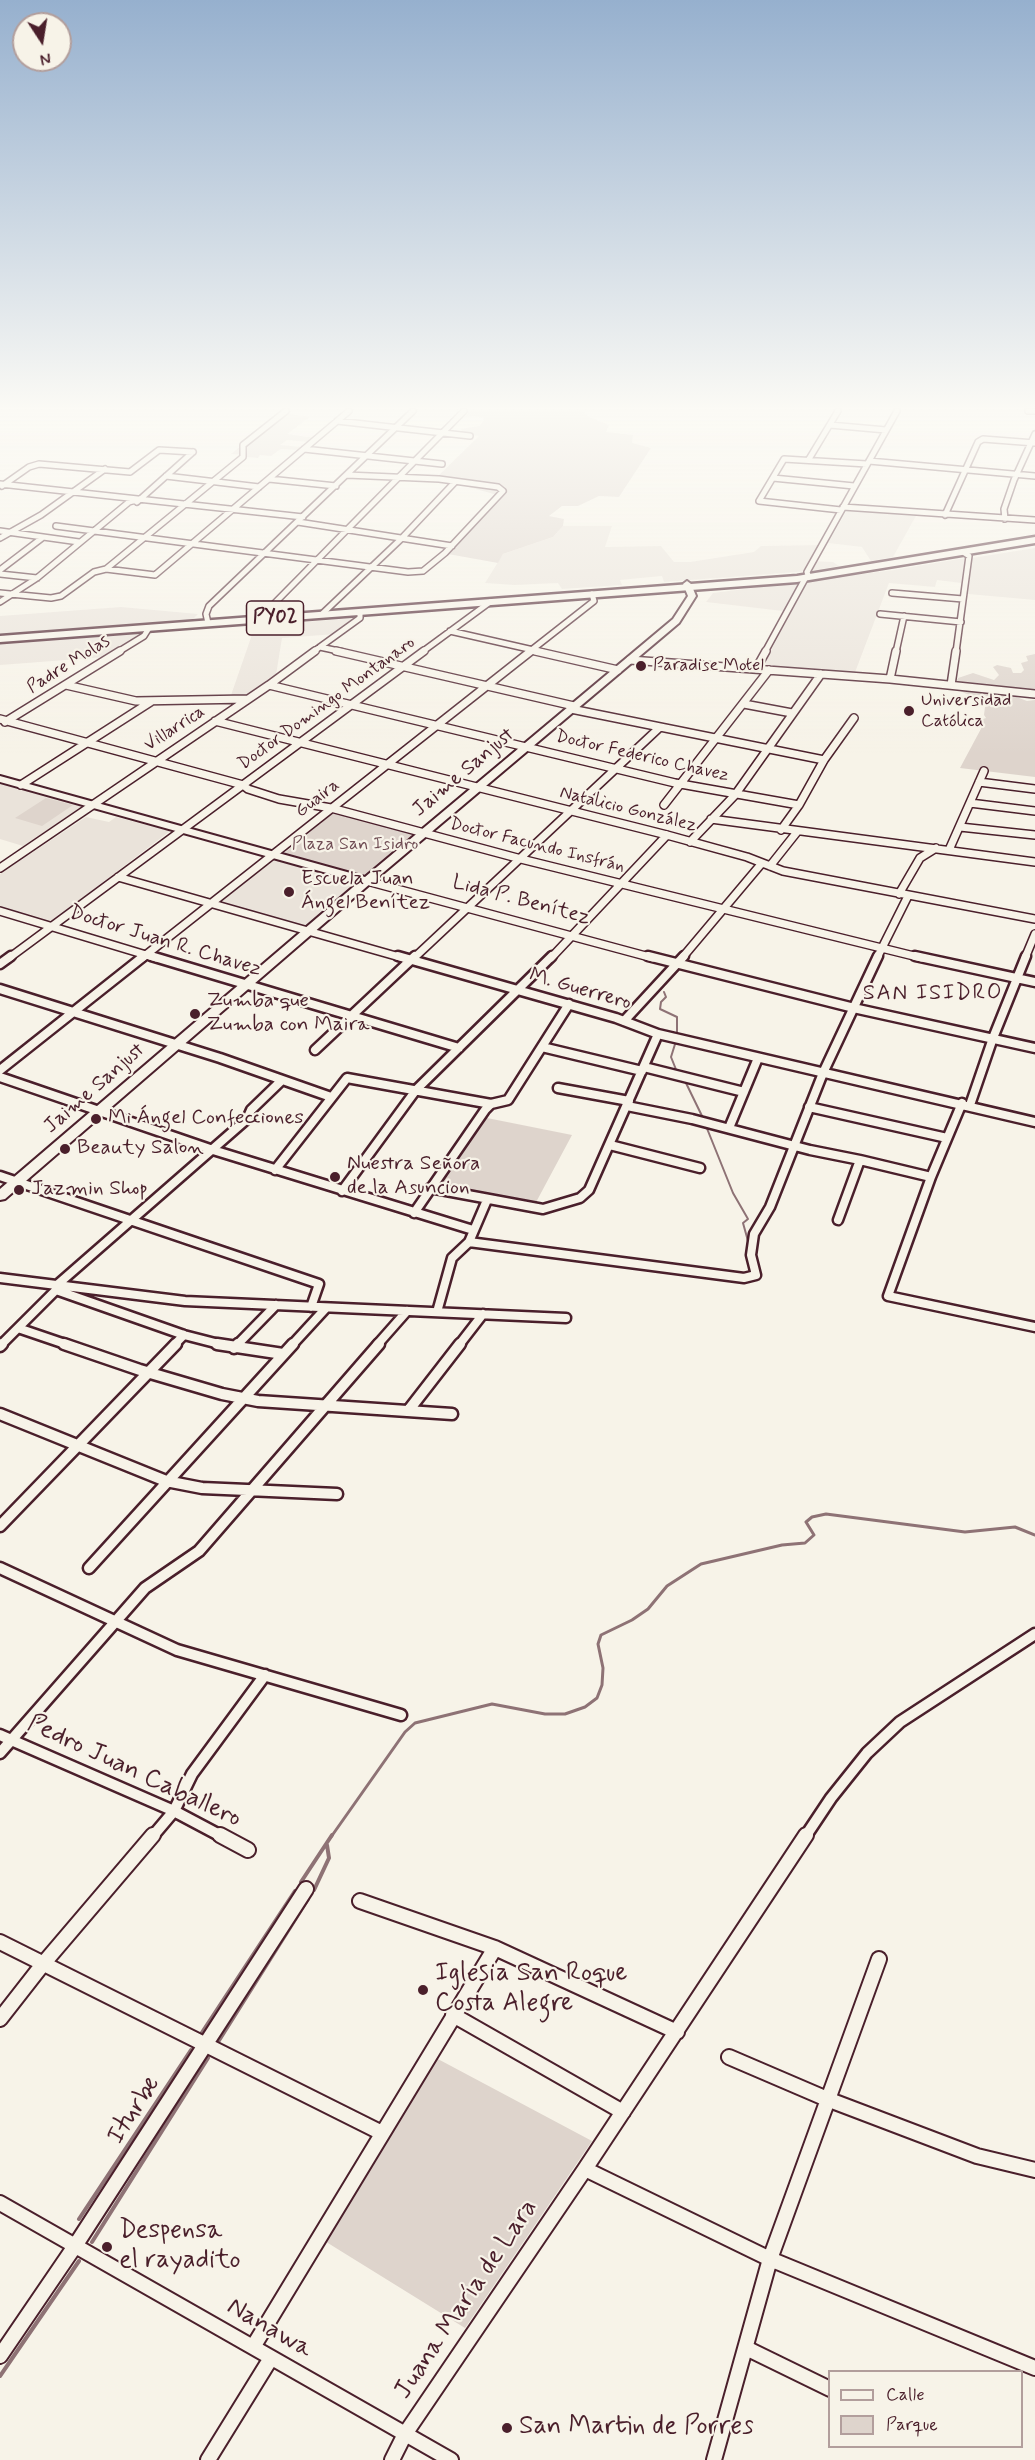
<!DOCTYPE html>
<html>
<head>
<meta charset="utf-8">
<style>
	body { margin:0 }
	#map { position:relative; width:1035px; height:2460px; overflow:hidden; background:#f7f3e8; font-family:Mynerve,sans-serif }
	canvas { display:block }
	.legend { position:absolute; left:828px; top:2370px; width:195px; height:78px; box-sizing:border-box; background:#f7f3e8; border:2px solid #b29e9c; margin:0; padding:8px 10px; list-style:none; font-size:18px; color:#4a1f2b }
	.legend li { display:flex; align-items:center; gap:12px; height:30px }
	.legend b { width:30px; border:2px solid #b29e9c }
	.north { position:absolute; left:12px; top:12px; width:60px; height:60px; box-sizing:border-box; background:#f7f3e8; border:2px solid #b29e9c; border-radius:50%; rotate:168deg; font-size:16px; font-weight:700; line-height:24px; text-align:center; color:#4a1f2b }
	.north::after { content:''; display:block; margin:auto; width:21px; height:27px; background:#4a1f2b; clip-path:polygon(50% 0,100% 100%,50% 72%,0 100%) }
</style>
</head>
<body>
<div id="map">
<canvas width="1035" height="2460"></canvas>
<ul class="legend">
<li><b style="height:8px;background:#f7f3e8"></b>Calle</li>
<li><b style="height:16px;background:#ded4cc"></b>Parque</li>
</ul>
<div class="north">N</div>
</div>
<script>
const ctx = document.querySelector('canvas').getContext('2d');
ctx.lineJoin = 'round';
function paint(path, color) { ctx.fillStyle = color; ctx.fill(path, 'evenodd'); }
const poly = rows => new Path2D(rows.map(r => 'M' + r).join(''));
function stroke(path, color, width, dash) { ctx.strokeStyle = color; ctx.lineWidth = width; ctx.lineCap = dash ? 'butt' : 'round'; ctx.setLineDash(dash || []); ctx.stroke(path); }
function drawText(font, color, halo, rows, align = 'center') {
  ctx.font = font + ' Mynerve,sans-serif'; ctx.lineWidth = 4.5; ctx.setLineDash([]); ctx.textBaseline = 'middle'; ctx.strokeStyle = halo; ctx.fillStyle = color; for (const [text, x, y, turn = 0] of rows) {
    ctx.save(); ctx.translate(x, y); ctx.rotate((+turn || 0) * Math.PI / 180); ctx.textAlign = isNaN(turn) ? turn : align; if (halo) ctx.strokeText(text, 0, 0); ctx.fillText(text, 0, 0); ctx.restore();
  }
}
paint(poly([
	[847,510,916,516,893,557,871,561,862,547,828,543],
	[563,526,612,526,605,547,661,546,674,562,690,562,754,552,761,546,819,545,811,561,833,562,839,566,810,571,664,582,662,576,620,580,622,585,562,589,558,583,515,585,485,583,503,554,553,537],
	[1035,548,1035,600,968,594,972,558],
	[965,558,961,583,937,580,935,587,889,583,854,675,763,666,791,612,706,602,713,593,894,570],
	[121,607,198,614,189,623,0,636,0,616],
	[355,618,336,634,282,638,276,675,243,698,230,698,255,626],
	[141,631,143,635,106,657,0,665,0,642],
	[0,782,85,805,23,846,0,839],
	[86,817,109,822,116,817,170,831,52,921,0,906,0,874],
	[276,859,359,882,306,927,218,902]
]), '#eae3da');
paint(poly([
	[471,411,582,411,589,417,609,425,606,432,633,435,632,443,651,448,619,497,599,496,578,506,562,506,549,516,564,519,563,526,553,537,503,554,498,563,448,554,501,496,436,478,479,436,462,434,461,429,479,426,483,422,484,418,466,415],
	[282,413,310,417,287,434,316,438,310,442,287,440,280,445,302,447,298,450,281,449,271,456,260,455,258,458,246,457,245,455,231,454],
	[1035,654,1035,692,956,682,958,678,973,673,994,680,999,675,993,667,997,665,1011,668,1013,673,1021,673,1024,670,1021,663,1028,661,1026,656],
	[956,689,1003,692,1027,701,1035,700,1035,777,960,768,983,725,977,721,986,718,984,715,985,707,1000,703,991,701,985,695,971,696],
	[46,798,73,805,42,826,15,818],
	[333,813,416,834,366,876,283,854],
	[482,1117,572,1135,534,1206,441,1186],
	[436,2058,592,2141,465,2328,323,2240]
]), '#ded4cc');
stroke(poly([
	[664,992,666,997,661,1002,660,1009,677,1017,677,1036],
	[676,1041,671,1057,677,1072],
	[685,1081,703,1118],
	[706,1126,733,1193,748,1219,743,1223,748,1241]
]), '#8e7275', 2);
stroke(poly([
	[331,1837,405,1732,415,1723,492,1704,545,1714,565,1714,585,1707,597,1698,602,1685,603,1668,598,1644,601,1635,632,1620,648,1609,667,1586,701,1564,782,1545,805,1543,814,1535,806,1522,812,1517,826,1514,965,1532,1015,1527,1035,1535]
]), '#8e7275', 3);
stroke(poly([
	[301,1882,332,1835],
	[314,1890,329,1858,327,1845],
	[201,2034,295,1891],
	[218,2042,308,1899],
	[79,2219,191,2050],
	[92,2242,208,2058],
	[0,2376,79,2261]
]), '#8e7275', 4);
const streetFar4 = poly([
	[1028,411,1035,411],
	[337,421,470,436],
	[830,425,886,430],
	[304,449,442,464],
	[809,459,838,411],
	[869,461,1035,476],
	[166,476,259,487],
	[773,478,854,486],
	[269,479,336,486],
	[0,484,303,517],
	[2,486,29,467,39,464,130,472,159,450,193,452],
	[137,502,193,452],
	[843,507,1035,520],
	[841,510,759,501,784,459,867,464],
	[945,515,978,442,983,439,1035,443],
	[1005,519,1004,509,1014,480,1035,434],
	[298,522,452,546],
	[56,526,408,572,423,571,445,553,503,491,498,487,439,479,347,475],
	[0,531,79,542],
	[0,538,41,515,105,469],
	[106,569,155,575,349,411],
	[0,570,42,538],
	[0,574,37,578],
	[808,575,807,572,897,411],
	[0,593,51,598,61,596,94,572,106,569,243,457,243,445,286,411],
	[892,593,963,599],
	[0,602,37,578,129,502,136,500],
	[322,614,401,539,455,482],
	[880,614,961,622],
	[259,619,464,411],
	[208,623,206,614,209,606,413,411],
	[450,631,542,652],
	[320,647,343,652],
	[118,652,144,636,149,628],
	[313,652,360,618,360,612],
	[422,652,490,602],
	[529,652,594,601,592,594],
	[765,652,806,577],
	[896,652,904,616],
	[956,652,969,556,963,552]
]);
const streetFar3 = poly([
	[336,651,574,706],
	[535,651,618,670],
	[630,660,890,679,1035,694],
	[756,669,766,651],
	[890,679,896,651],
	[66,685,136,701,248,699],
	[269,685,675,783,799,805],
	[951,685,956,651],
	[744,704,792,713],
	[571,709,824,760],
	[0,719,243,785,248,789,279,799,331,808,521,859,922,958],
	[215,721,667,835,747,857,783,871,1035,919],
	[5,722,120,651],
	[979,782,1035,789],
	[21,785,152,701],
	[970,803,1035,811],
	[664,805,769,670],
	[711,819,1035,862],
	[960,827,1035,835],
	[781,830,799,805,824,760,854,718],
	[690,842,735,795,821,674],
	[949,850,984,771],
	[770,866,797,832],
	[0,868,269,685,315,651],
	[118,877,403,958],
	[367,881,653,958],
	[899,894,920,858,936,848],
	[0,911,156,958],
	[9,958,424,651],
	[142,958,531,651],
	[414,958,659,728],
	[551,958,667,835],
	[682,958,762,863],
	[877,958,908,896],
	[1025,958,1035,934]
]);
const streetFar2 = poly([
	[151,956,459,1048],
	[398,956,616,1018,658,1034,1035,1122],
	[648,956,858,1009,1035,1048],
	[915,956,1035,982],
	[0,964,11,956],
	[0,989,220,1058,331,1097],
	[624,1021,684,956],
	[542,1047,642,1071],
	[315,1050,415,956],
	[644,1067,744,1092],
	[0,1070,144,956],
	[0,1077,213,1150,473,1230],
	[558,1088,629,1101],
	[962,1103,931,1177,888,1296,1035,1327],
	[970,1105,993,1038,1026,956],
	[627,1106,692,1119,810,1150,860,1160,838,1220],
	[809,1107,947,1138],
	[729,1128,758,1058],
	[610,1145,700,1168],
	[860,1160,931,1177],
	[275,1170,347,1078,491,1104],
	[0,1176,319,1284,311,1307],
	[430,1188,543,1209,580,1198,589,1190,658,1034],
	[342,1191,416,1090,552,956],
	[414,1213,485,1110,491,1104,508,1100,569,1004],
	[469,1242,744,1278,756,1275,751,1255,754,1234,770,1207,823,1073,878,956],
	[0,1278,185,1301,566,1318],
	[437,1312,452,1258,469,1242,487,1200],
	[18,1328,68,1345],
	[1,1345,56,1290],
	[174,1345,184,1335],
	[223,1345,184,1335,56,1290,57,1285,247,1119,251,1110,281,1081],
	[237,1345,276,1305],
	[292,1345,326,1308],
	[377,1345,407,1311],
	[459,1345,483,1314]
]);
const streetFar1 = poly([
	[64,1344,140,1370,222,1394,258,1401,452,1414],
	[217,1344,283,1354],
	[0,1346,2,1344],
	[234,1348,238,1344],
	[408,1411,460,1344],
	[0,1414,166,1481,202,1488,337,1494],
	[0,1526,176,1344],
	[0,1568,177,1650,401,1715],
	[89,1568,293,1344],
	[0,1735,174,1811,223,1837],
	[0,1753,145,1588,199,1551,379,1344],
	[152,1837,174,1811,192,1774,265,1675],
	[805,1837,831,1798,867,1753,900,1722,1035,1634]
]);
const street = poly([
	[220,1835,248,1850],
	[360,1901,495,1948,677,2032],
	[0,1942,382,2133],
	[453,2015,623,2112],
	[0,2019,43,1964,153,1835],
	[729,2057,827,2099,977,2156,1035,2170],
	[585,2169,770,2259,1035,2368],
	[0,2203,451,2460],
	[253,2347,495,1948],
	[746,2348,830,2389],
	[0,2356,75,2246,306,1889],
	[208,2460,271,2358],
	[392,2460,405,2434,585,2169,806,1835],
	[714,2460,770,2259,879,1959]
]);
const secondary = poly([
	[687,581,691,584,696,596,679,623,371,883,5,1199,0,1200,0,1189,359,882,0,782,0,776,365,877,673,619,688,596,683,584,687,581]
]);
const primary = poly([
	[1035,537,1035,543,797,582,0,642,0,636,797,576,1035,537]
]);
stroke(streetFar4, '#4a1f2b', 8);
stroke(streetFar3, '#4a1f2b', 10);
stroke(streetFar2, '#4a1f2b', 13);
stroke(streetFar1, '#4a1f2b', 15);
stroke(street, '#4a1f2b', 18);
stroke(secondary, '#4a1f2b', 4);
stroke(primary, '#4a1f2b', 5);
stroke(streetFar4, '#f7f3e8', 5);
stroke(streetFar3, '#f7f3e8', 7);
stroke(streetFar2, '#f7f3e8', 8);
stroke(streetFar1, '#f7f3e8', 10);
stroke(street, '#f7f3e8', 14);
paint(secondary, '#f7f3e8');
paint(primary, '#f7f3e8');
const sky = ctx.createLinearGradient(0, 0, 0, 755);
sky.addColorStop(0, '#96b0ce');
sky.addColorStop(0.54, '#fbfaf5');
sky.addColorStop(1, '#fbfaf500');
ctx.fillStyle = sky;
ctx.fillRect(0, 0, 1035, 755);
for (const [x, y, r, color] of [
	[641,666,6,"#4a1f2b"],
	[909,711,6,"#4a1f2b"],
	[289,892,6,"#4a1f2b"],
	[195,1014,6,"#4a1f2b"],
	[96,1119,6,"#4a1f2b"],
	[65,1149,6,"#4a1f2b"],
	[335,1177,6,"#4a1f2b"],
	[19,1190,6,"#4a1f2b"],
	[423,1990,6,"#4a1f2b"],
	[107,2247,6,"#4a1f2b"],
	[507,2428,6,"#4a1f2b"]
]) { const dot = new Path2D(); dot.arc(x, y, r, 0, 2 * Math.PI); ctx.fillStyle = color; ctx.fill(dot); stroke(dot, '#f7f3e8', 2); }
drawText('18px', '#4a1f2b', '#f7f3e8', [
	["Padre Molas",69,665,-32],
	["Doctor Domingo Montanaro",327,704,-36],
	["Villarrica",175,729,-33],
	["Doctor Federico Chavez",642,757,13],
	["Guaira",318,799,-38],
	["Natalicio González",628,810,14],
	["Doctor Facundo Insfrán",537,846,14]
]);
drawText('18px', '#4a1f2b', '#f7f3e8', [
	["Paradise Motel",653,666],
	["Universidad",921,701],
	["Católica",921,722]
], 'left');
drawText('18px', '#6f4c53', '#f7f3e8', [
	["Plaza San Isidro",355,845]
]);
for (const [x, y, w] of [
	[275,618,57]
]) { const box = new Path2D(); box.roundRect(x - w / 2, y - 17, w, 34, 4.5); ctx.fillStyle = '#f7f3e8'; ctx.fill(box); stroke(box, '#4a1f2b', 1.5); }
drawText('bold 20px', '#4a1f2b', null, [
	["PY02",275,618]
]);
drawText('21px', '#4a1f2b', '#f7f3e8', [
	["Jaime Sanjust",464,773,-40],
	["Lida P. Benítez",521,901,15],
	["Doctor Juan R. Chavez",165,942,17],
	["M. Guerrero",580,990,16],
	["Jaime Sanjust",95,1089,-41]
]);
drawText('21px', '#4a1f2b', '#f7f3e8', [
	["Escuela Juan",301,880],
	["Ángel Benítez",301,904],
	["Zumba que",207,1002],
	["Zumba con Maira",207,1026],
	["Mi Ángel Confecciones",108,1119],
	["Beauty Salon",77,1149],
	["Nuestra Señora",347,1165],
	["de la Asuncion",347,1189],
	["Jazmin Shop",31,1190]
], 'left');
ctx.letterSpacing = '1.5px';
drawText('22px', '#4a1f2b', '#f7f3e8', [
	["SAN ISIDRO",933,994]
]);
ctx.letterSpacing = '0px';
drawText('26px', '#4a1f2b', '#f7f3e8', [
	["Pedro Juan Caballero",134,1772,25],
	["Iturbe",135,2111,-57],
	["Juana María de Lara",467,2300,-56],
	["Nanawa",269,2329,30]
]);
drawText('26px', '#4a1f2b', '#f7f3e8', [
	["Iglesia San Roque",435,1975],
	["Costa Alegre",435,2005],
	["Despensa",119,2232],
	["el rayadito",119,2262],
	["San Martin de Porres",519,2428]
], 'left');
</script>
</body>
</html>
